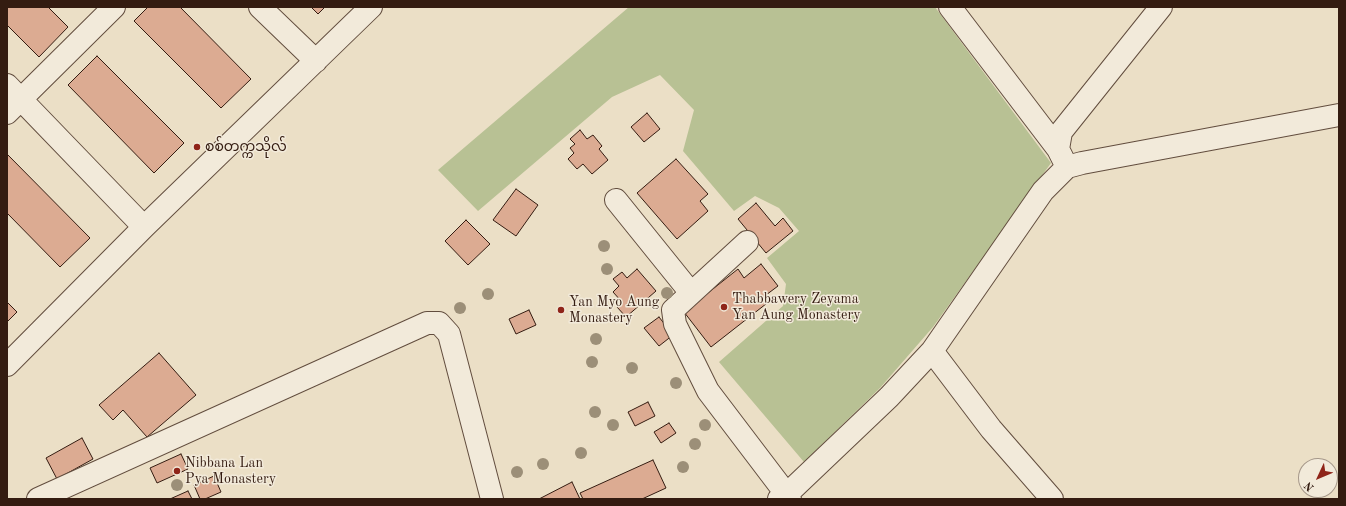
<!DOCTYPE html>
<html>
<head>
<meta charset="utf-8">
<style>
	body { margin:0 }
	#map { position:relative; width:1346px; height:506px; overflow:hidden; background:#ebdfc6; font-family:"Old Standard TT",serif }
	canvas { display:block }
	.frame { position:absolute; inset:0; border:8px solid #341c11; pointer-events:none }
	.north { position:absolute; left:1298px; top:458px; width:40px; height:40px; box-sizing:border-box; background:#f2eada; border:1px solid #a6988a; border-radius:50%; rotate:226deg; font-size:11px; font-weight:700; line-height:16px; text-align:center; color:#341c11 }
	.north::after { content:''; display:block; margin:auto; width:14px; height:18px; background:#8f2418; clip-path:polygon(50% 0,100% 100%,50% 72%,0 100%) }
</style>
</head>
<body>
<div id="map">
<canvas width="1346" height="506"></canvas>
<div class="frame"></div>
<div class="north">N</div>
</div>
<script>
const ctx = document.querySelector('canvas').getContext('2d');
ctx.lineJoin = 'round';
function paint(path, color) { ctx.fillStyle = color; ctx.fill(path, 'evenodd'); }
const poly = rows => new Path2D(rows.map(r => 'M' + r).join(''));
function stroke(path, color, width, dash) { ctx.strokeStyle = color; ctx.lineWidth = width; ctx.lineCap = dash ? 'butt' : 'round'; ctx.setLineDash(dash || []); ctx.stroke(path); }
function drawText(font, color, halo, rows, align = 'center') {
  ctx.font = font + ' "Old Standard TT","Noto Sans Myanmar",serif'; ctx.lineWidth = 3; ctx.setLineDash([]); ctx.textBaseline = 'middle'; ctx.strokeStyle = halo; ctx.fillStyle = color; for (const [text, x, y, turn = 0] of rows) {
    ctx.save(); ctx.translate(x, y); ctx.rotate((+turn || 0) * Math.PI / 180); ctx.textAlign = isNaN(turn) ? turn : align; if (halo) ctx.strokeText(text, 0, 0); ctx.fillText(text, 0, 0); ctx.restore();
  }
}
paint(poly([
	[629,7,935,7,1051,163,933,327,880,388,804,462,719,362,783,306,786,284,767,258,799,231,779,208,755,196,734,211,683,151,694,110,660,75,612,97,478,211,438,170]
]), '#b8c194');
const building = poly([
	[7,7,48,7,68,27,39,57,7,25,7,7],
	[148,7,180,7,251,79,221,108,134,21,148,7],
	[311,7,325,7,318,14,311,7],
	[97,56,184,143,154,173,68,85,97,56],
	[647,113,660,129,644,142,631,127,647,113],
	[580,130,587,139,593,135,602,146,599,149,608,160,592,174,583,164,577,169,568,159,574,153,570,148,575,144,570,139,580,130],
	[7,154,90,238,60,267,7,213,7,154],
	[676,159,708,194,700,201,708,211,677,239,637,193,676,159],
	[516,189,538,205,516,236,493,220,516,189],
	[756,203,775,226,783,218,793,231,766,253,738,219,756,203],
	[466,220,490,244,468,265,445,241,466,220],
	[761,264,778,286,766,295,771,300,711,347,684,312,738,269,744,278,761,264],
	[637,269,656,291,626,317,617,307,622,302,613,292,619,286,613,279,622,272,627,278,637,269],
	[7,302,17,312,7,322,7,302],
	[529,310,536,325,516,334,509,319,529,310],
	[659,317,673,335,659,346,644,328,659,317],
	[159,353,196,395,147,437,123,410,113,420,99,405,159,353],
	[648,402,655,416,635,426,628,412,648,402],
	[669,423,676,433,661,443,654,432,669,423],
	[82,438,93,459,57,479,46,458,82,438],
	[181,454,188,469,157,483,150,468,181,454],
	[653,460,666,488,642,499,583,499,580,493,653,460],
	[214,476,221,492,205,499,200,499,194,485,214,476],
	[572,482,580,499,539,499,572,482],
	[188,491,192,499,170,499,188,491]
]);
paint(building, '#dcab92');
stroke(building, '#341c11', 1);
const minor = poly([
	[260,7,316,61],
	[950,7,1058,149],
	[7,85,144,227],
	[7,113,114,7],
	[1067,167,1058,149,1061,132,1161,7],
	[616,200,691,293],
	[747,242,673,310,675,324,708,391,790,499],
	[932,351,991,429,1052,499],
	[7,365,144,227,371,7],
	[38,499,427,323,439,323,449,334,492,499],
	[779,499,786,495,889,397,932,351,1043,191,1067,167,1082,163,1339,115]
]);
stroke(minor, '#624d3e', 24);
stroke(minor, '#f2eada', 22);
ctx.fillStyle = '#9c8f78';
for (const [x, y] of [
	[604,246],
	[607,269],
	[667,293],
	[488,294],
	[460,308],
	[596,339],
	[592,362],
	[632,368],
	[676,383],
	[595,412],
	[613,425],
	[705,425],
	[695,444],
	[581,453],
	[543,464],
	[683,467],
	[517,472],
	[177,485]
]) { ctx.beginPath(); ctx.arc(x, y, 6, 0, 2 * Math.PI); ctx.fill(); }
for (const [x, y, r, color] of [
	[197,147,4,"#8f2418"],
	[724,307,4,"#8f2418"],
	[561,310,4,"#8f2418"],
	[177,471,4,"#8f2418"]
]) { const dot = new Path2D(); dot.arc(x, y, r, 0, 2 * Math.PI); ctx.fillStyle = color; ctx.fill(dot); stroke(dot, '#f2eada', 1.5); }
drawText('14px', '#341c11', '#f2eada', [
	["စစ်‌တက္ကသိုလ်",205,147],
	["Thabbawery Zeyama",732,299],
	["Yan Aung Monastery",732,315],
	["Yan Myo Aung",569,302],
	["Monastery",569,318],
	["Nibbana Lan",185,463],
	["Pya Monastery",185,479]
], 'left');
</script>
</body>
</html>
